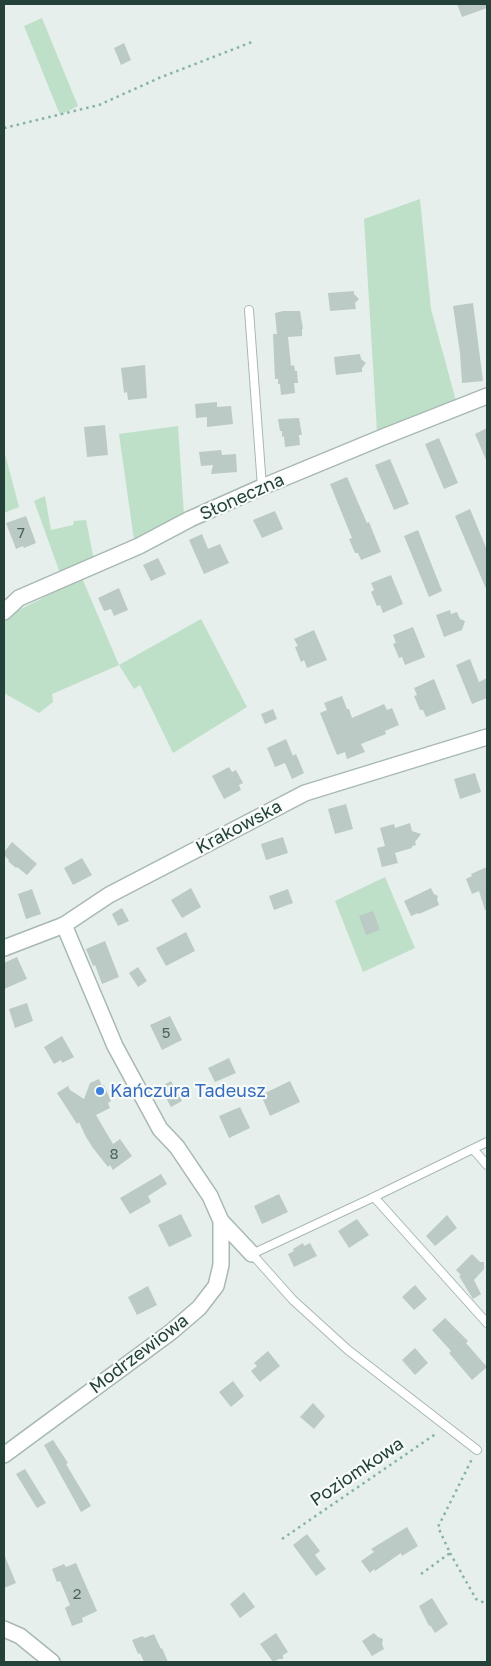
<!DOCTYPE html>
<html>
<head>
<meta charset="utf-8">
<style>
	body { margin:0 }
	#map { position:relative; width:491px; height:1666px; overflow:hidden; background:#e6efeb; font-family:"Golos Text",sans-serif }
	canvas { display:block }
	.frame { position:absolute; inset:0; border:5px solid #24423a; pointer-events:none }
</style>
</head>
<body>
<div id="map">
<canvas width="491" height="1666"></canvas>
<div class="frame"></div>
</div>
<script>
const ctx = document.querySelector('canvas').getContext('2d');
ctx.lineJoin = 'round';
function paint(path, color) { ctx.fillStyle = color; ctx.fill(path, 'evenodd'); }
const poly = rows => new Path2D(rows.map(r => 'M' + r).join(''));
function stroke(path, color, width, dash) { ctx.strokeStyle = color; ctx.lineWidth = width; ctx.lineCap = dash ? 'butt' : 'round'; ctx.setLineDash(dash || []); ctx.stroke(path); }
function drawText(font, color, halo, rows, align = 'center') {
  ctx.font = font + ' "Golos Text",sans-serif'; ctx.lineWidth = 4.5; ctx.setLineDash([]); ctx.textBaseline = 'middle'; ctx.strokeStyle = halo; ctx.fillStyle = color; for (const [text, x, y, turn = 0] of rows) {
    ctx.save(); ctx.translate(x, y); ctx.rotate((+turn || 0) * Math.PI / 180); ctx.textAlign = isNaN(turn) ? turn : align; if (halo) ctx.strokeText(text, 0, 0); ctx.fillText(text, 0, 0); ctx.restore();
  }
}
paint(poly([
	[42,18,78,106,60,115,24,26],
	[420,199,431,309,456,401,377,432,364,219],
	[178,426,184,515,134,540,119,434],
	[4,450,19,507,4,513],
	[45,496,51,530,73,525,74,521,86,520,94,560,60,573,34,501],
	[82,578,119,665,201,619,247,707,173,753,140,685,134,689,119,665,52,694,53,702,39,713,4,693,4,622,15,612],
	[385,877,415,948,363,972,335,901]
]), '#bfe0c8');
paint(poly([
	[457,4,487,4,487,8,462,17],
	[124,43,131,60,121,65,114,48],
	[354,291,354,294,359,299,355,303,356,309,330,311,328,293],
	[473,303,483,381,462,383,460,353,453,306],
	[283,311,300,311,303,329,302,329,302,336,288,337,291,366,294,365,295,371,297,371,298,383,294,383,295,393,281,395,280,384,278,384,278,379,275,379,273,334,277,334,275,313],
	[360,354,361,359,366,363,362,368,362,372,336,375,334,357],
	[145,365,147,398,128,400,127,392,124,393,121,368],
	[217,402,217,407,231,406,233,424,207,427,207,417,196,418,195,404],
	[299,418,302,435,299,435,300,445,285,447,284,436,282,437,282,431,280,431,278,419],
	[105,425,108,455,87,457,84,427],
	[487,428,487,462,475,434],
	[439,438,458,483,444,489,425,444],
	[221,450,222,455,236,454,237,472,211,474,213,465,201,466,199,452],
	[390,459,409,504,394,510,375,465],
	[347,477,367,523,369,522,381,552,361,560,358,553,355,553,349,539,352,538,330,484],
	[470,509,487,550,487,591,455,516],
	[275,511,283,529,262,538,253,520],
	[26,516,36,543,24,548,23,546,16,549,6,523],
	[418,530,442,591,429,597,404,536],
	[202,534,208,549,220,544,229,563,204,574,189,540],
	[158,558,166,574,151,581,143,565],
	[391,575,403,604,383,613,380,605,377,606,371,592,374,590,371,583],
	[119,588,128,610,114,616,111,609,104,611,98,598],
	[450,610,451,614,457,612,460,619,465,621,462,630,444,637,436,615],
	[413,627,425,657,405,665,402,657,399,658,393,644,396,643,393,635],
	[314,630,327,660,307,668,304,660,301,662,295,647,298,646,294,639],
	[470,659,479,682,487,678,487,698,472,704,456,665],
	[434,679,446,709,426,717,423,710,420,710,414,696,417,695,414,688],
	[342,696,347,709,349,709,352,718,384,704,387,710,392,708,399,725,385,731,386,734,361,744,365,752,347,759,345,752,337,755,320,713,327,710,324,703],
	[273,709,277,719,265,724,261,714],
	[286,739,293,756,296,754,304,773,292,779,285,763,275,767,267,748],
	[229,767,232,772,236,770,243,783,239,785,241,790,224,799,212,776],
	[475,773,481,792,460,799,454,779],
	[346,804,353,829,335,834,328,809],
	[410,823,412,831,421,834,415,842,416,845,412,846,412,848,395,853,398,863,382,867,377,848,385,846,380,828,394,824,395,828],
	[283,837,288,853,266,860,261,844],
	[12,842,37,864,27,875,17,867,16,868,8,861,9,860,4,855,4,852],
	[82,858,92,875,73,885,64,868],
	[487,867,487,910,485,910,479,891,472,894,466,879,472,876,471,874],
	[191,888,201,907,182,918,171,900],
	[431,888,434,894,438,896,437,899,439,905,419,914,418,913,411,916,404,901],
	[32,889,41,914,26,919,18,894],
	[288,889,293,903,274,910,269,896],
	[122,908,129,921,118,926,112,914],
	[373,911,380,930,366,935,359,916],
	[186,932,195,951,166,966,156,948],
	[105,941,119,977,102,984,95,965,93,966,86,949],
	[17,957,27,979,4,989,4,963],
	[138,967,147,981,138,987,129,973],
	[27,1003,33,1021,15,1028,9,1009],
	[170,1016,182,1040,162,1050,150,1025],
	[62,1036,74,1057,62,1063,61,1060,54,1064,44,1047],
	[229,1058,236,1073,215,1082,208,1068],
	[99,1079,102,1086,104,1085,111,1101,108,1103,110,1108,96,1115,113,1144,120,1139,132,1156,113,1170,110,1165,108,1167,93,1148,86,1137,79,1122,77,1124,57,1093,68,1086,70,1090,84,1099,90,1083],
	[171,1081,182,1101,171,1107,160,1087],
	[290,1081,300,1102,270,1116,261,1095],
	[240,1107,250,1128,229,1138,219,1116],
	[161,1174,167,1184,148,1196,151,1202,130,1214,120,1198],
	[279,1194,288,1212,262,1224,254,1206],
	[181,1214,192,1236,169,1247,158,1225],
	[447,1215,457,1228,435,1246,426,1236],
	[357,1219,369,1235,349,1248,338,1231],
	[303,1243,304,1246,310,1243,317,1256,294,1267,288,1254,294,1251,293,1249],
	[472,1254,480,1262,484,1262,484,1269,474,1280,481,1294,473,1299,459,1276,461,1275,456,1270],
	[415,1285,427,1299,414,1310,402,1297],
	[148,1286,157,1305,137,1315,128,1297],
	[445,1318,468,1341,466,1343,487,1367,472,1380,449,1353,451,1351,432,1330],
	[415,1348,428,1363,415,1375,402,1360],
	[268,1351,280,1366,260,1382,251,1371,257,1366,254,1363],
	[233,1381,244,1396,231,1407,219,1392],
	[313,1403,325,1416,314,1429,300,1417],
	[53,1440,68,1463,66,1464,91,1506,81,1512,44,1445],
	[25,1469,46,1503,37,1508,16,1474],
	[407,1527,418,1546,402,1556,401,1553,375,1571,374,1569,370,1573,361,1561,374,1552,371,1549],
	[307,1534,320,1551,315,1555,326,1569,316,1576,293,1545],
	[4,1554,16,1583,4,1588],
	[76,1563,97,1611,82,1618,83,1622,72,1626,65,1608,70,1605,60,1581,57,1582,52,1569,64,1564,66,1567],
	[244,1592,255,1607,240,1618,230,1604],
	[432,1598,448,1624,435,1633,430,1625,429,1626,419,1606],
	[276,1633,288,1652,283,1655,283,1659,279,1659,273,1662,260,1644],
	[374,1633,378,1637,383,1639,382,1644,384,1649,372,1656,362,1641],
	[154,1634,161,1649,162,1648,168,1662,144,1662,140,1653,138,1654,132,1640,143,1636,144,1638]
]), '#bbcac4');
const service = poly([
	[249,310,262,487],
	[473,1149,487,1165],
	[374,1197,487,1323],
	[477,1450,348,1350,293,1300,252,1254,374,1197,487,1142]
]);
const minor = poly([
	[4,612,19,598,139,546,190,519,262,487,383,437,487,396],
	[221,1221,252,1254],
	[4,1455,171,1332,199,1308,216,1286,221,1265,221,1221,210,1196,177,1147,160,1129,115,1046,64,925],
	[4,1629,20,1636,52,1662]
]);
const tertiary = poly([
	[4,948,64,925,109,895,305,793,487,737]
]);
stroke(service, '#a8b8b2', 10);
stroke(minor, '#a8b8b2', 18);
stroke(tertiary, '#a8b8b2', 18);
stroke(poly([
	[4,128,99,105,159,78,252,42],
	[282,1539,437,1433],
	[450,1553,476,1599,487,1604],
	[421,1574,450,1553,438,1527,472,1459]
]), '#86b3a5', 2.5, [2.5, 4]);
stroke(service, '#fff', 8);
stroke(minor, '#fff', 15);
stroke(tertiary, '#fff', 15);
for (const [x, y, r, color] of [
	[100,1091,5,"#3f7fe0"]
]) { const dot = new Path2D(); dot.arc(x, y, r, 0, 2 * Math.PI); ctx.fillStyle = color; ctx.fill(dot); stroke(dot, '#f7fbf9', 2); }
drawText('15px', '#4a645c', null, [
	["7",21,533],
	["5",166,1033],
	["8",114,1154],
	["2",77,1594]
]);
drawText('18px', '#24423a', '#f7fbf9', [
	["Słoneczna",242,497,-24],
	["Krakowska",239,827,-28],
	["Modrzewiowa",139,1354,-37],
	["Poziomkowa",357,1472,-34]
]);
drawText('18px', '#366cbe', '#f7fbf9', [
	["Kańczura Tadeusz",110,1091]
], 'left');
</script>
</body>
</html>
